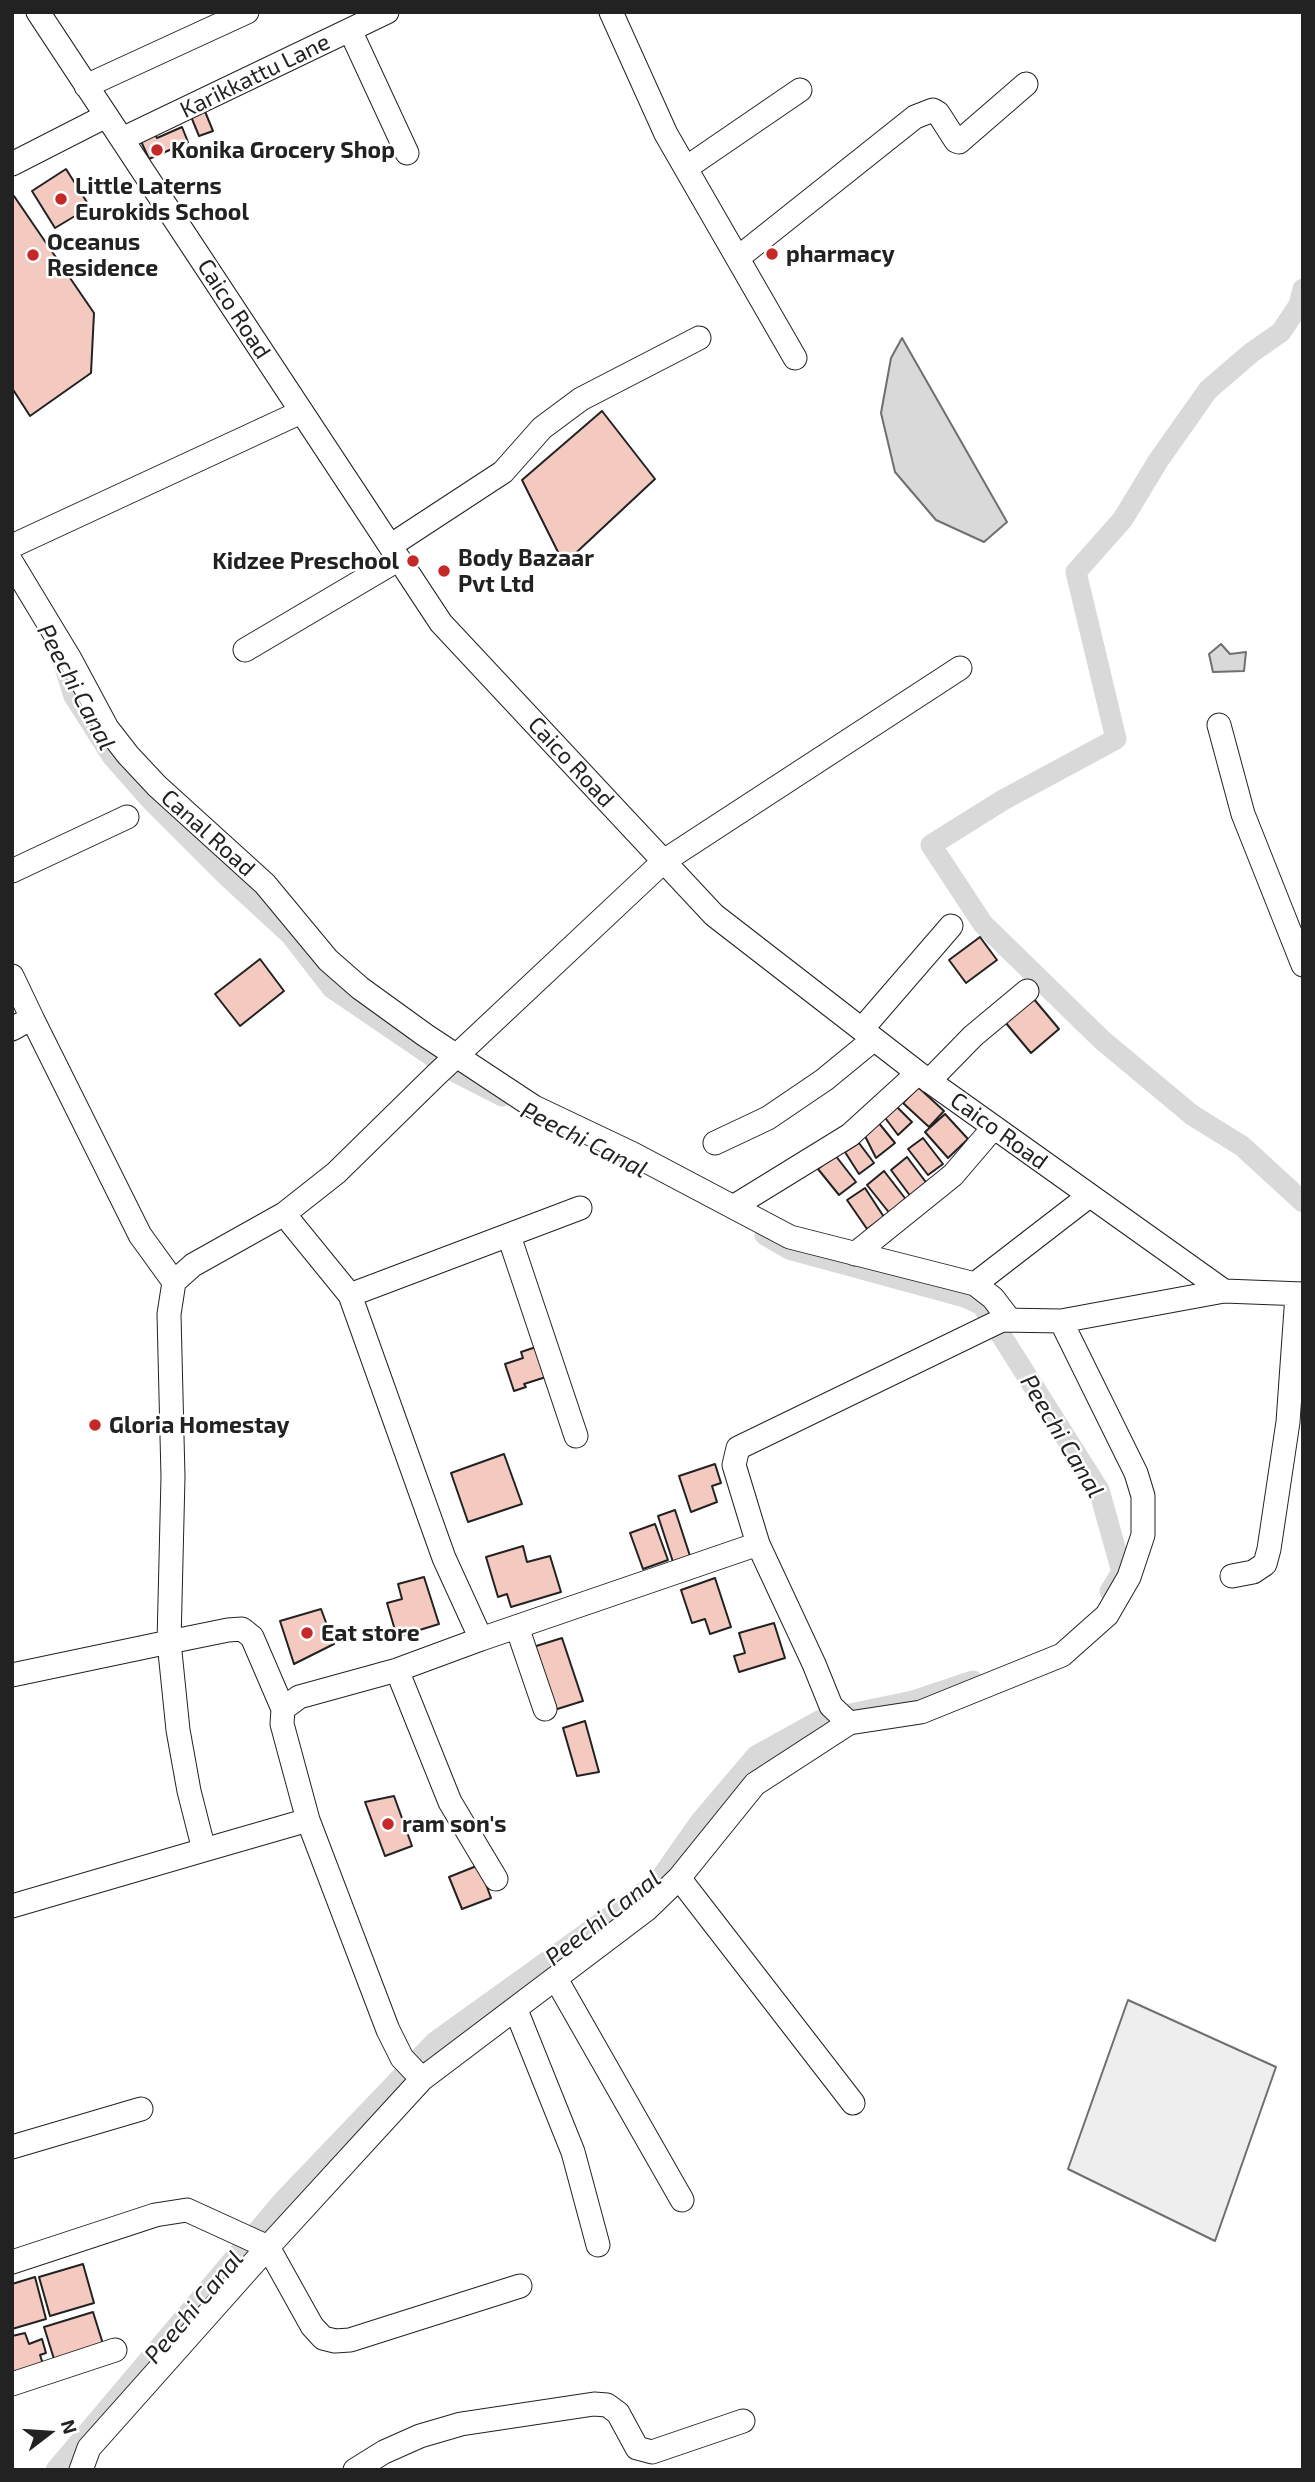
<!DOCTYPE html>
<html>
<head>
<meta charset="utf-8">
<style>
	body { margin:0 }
	#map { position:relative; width:1315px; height:2482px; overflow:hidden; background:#fff; font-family:"Exo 2",sans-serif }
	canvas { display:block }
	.frame { position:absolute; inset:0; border:14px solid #222; pointer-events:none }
	.north { position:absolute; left:14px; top:2398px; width:70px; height:70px; -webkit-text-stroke:5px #fff; paint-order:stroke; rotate:73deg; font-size:19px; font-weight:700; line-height:28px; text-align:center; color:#222 }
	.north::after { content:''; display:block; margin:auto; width:24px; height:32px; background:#222; clip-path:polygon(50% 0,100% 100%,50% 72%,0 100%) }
</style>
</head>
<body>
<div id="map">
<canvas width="1315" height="2482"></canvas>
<div class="frame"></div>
<div class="north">N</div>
</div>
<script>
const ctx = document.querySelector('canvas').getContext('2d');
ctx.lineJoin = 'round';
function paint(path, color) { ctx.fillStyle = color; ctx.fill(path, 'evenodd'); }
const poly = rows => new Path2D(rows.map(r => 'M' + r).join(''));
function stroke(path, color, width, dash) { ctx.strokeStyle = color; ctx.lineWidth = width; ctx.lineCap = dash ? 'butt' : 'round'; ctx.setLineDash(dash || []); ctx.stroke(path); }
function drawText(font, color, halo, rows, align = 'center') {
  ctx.font = font + ' "Exo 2",sans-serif'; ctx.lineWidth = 5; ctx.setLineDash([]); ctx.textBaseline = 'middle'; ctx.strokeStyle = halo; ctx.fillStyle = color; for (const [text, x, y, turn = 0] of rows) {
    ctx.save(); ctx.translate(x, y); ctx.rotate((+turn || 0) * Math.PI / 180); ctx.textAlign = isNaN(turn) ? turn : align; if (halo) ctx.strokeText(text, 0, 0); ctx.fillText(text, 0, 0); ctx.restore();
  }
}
const green = poly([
	[1128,2000,1276,2067,1215,2241,1068,2169,1128,2000]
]);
paint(green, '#eee');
stroke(green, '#6f6f6f', 2);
const water = poly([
	[902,338,1007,522,984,542,936,520,895,472,881,413,891,358,902,338],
	[1221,644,1230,654,1246,652,1244,671,1213,672,1209,654,1221,644]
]);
paint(water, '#d9d9d9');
stroke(water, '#6f6f6f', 2);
stroke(poly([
	[1303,289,1299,305,1281,332,1251,353,1208,390,1158,461,1123,519,1076,572,1116,739,1003,800,931,845,983,924,1102,1040,1192,1115,1242,1146,1303,1202],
	[62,658,74,696,112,756,150,799,229,878,291,935,332,988,457,1073,502,1096],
	[765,1235,789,1249,965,1297,982,1305,1099,1490,1122,1572,1110,1591],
	[56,2470,283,2201,435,2042,658,1882,700,1822,756,1756,821,1720,913,1701,973,1681]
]), '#d9d9d9', 21);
const building = poly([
	[204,109,213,131,199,136,190,114,204,109],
	[182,127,188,142,149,159,140,139,154,133,157,138,182,127],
	[66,169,90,207,55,228,32,191,66,169],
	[14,196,94,313,91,373,30,416,12,388,12,197,14,196],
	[602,411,655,479,564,564,522,480,602,411],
	[980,937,997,960,966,983,949,960,980,937],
	[260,959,284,991,240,1026,215,994,260,959],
	[1033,998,1059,1029,1031,1053,1005,1022,1033,998],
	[918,1087,944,1111,929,1127,903,1103,918,1087],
	[896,1106,912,1122,898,1135,883,1115,896,1106],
	[945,1114,968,1139,948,1158,925,1132,945,1114],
	[878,1122,895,1143,876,1158,863,1132,878,1122],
	[923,1138,943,1164,928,1175,908,1149,923,1138],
	[859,1143,874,1163,859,1174,845,1152,859,1143],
	[835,1155,856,1182,839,1195,818,1169,835,1155],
	[907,1157,928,1185,911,1197,891,1170,907,1157],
	[884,1171,908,1202,891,1215,867,1185,884,1171],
	[865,1188,884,1217,867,1229,847,1200,865,1188],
	[536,1347,546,1377,524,1384,526,1387,514,1391,505,1364,523,1358,521,1352,536,1347],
	[504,1454,522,1504,468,1522,451,1473,504,1454],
	[715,1464,721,1483,712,1486,717,1502,691,1512,679,1476,715,1464],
	[675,1510,690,1556,673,1562,658,1516,675,1510],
	[655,1524,668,1560,643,1569,630,1533,655,1524],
	[523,1546,527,1562,550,1556,561,1592,511,1607,507,1594,498,1597,486,1557,523,1546],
	[424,1577,439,1624,397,1637,387,1603,402,1599,398,1584,424,1577],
	[715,1578,731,1627,710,1634,705,1619,692,1623,681,1590,715,1578],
	[321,1609,334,1644,294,1664,280,1621,321,1609],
	[774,1623,785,1658,739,1672,734,1656,745,1653,739,1633,774,1623],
	[562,1638,583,1701,554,1710,533,1647,562,1638],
	[585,1721,599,1772,577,1776,563,1728,585,1721],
	[394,1796,412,1846,385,1856,365,1802,394,1796],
	[479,1865,491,1898,462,1909,449,1877,479,1865],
	[83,2264,94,2303,50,2316,39,2277,83,2264],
	[35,2277,46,2319,12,2329,12,2284,35,2277],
	[93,2312,103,2344,54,2359,44,2327,93,2312],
	[25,2333,29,2344,42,2339,46,2353,40,2355,45,2370,12,2380,12,2336,25,2333]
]);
paint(building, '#f3c9c0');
stroke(building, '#222', 2);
const minor = poly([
	[38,12,441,623,714,915,918,1073,1224,1291,1303,1294],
	[611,12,666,134,795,358],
	[350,30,407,153],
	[86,86,247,12],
	[122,139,387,12],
	[12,164,106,116],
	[686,168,800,90],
	[739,257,915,117,933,110,938,113,956,141,959,142,1026,84],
	[12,546,301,412],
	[390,546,503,472,542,428,581,399,699,338],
	[12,563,70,659,107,728,128,755,157,786,265,884,328,960,360,988,425,1035,534,1107,633,1154,790,1237,975,1284,1089,1196],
	[245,650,399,559],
	[1219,725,1243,814,1303,965],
	[12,871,127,817],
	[12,976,32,1018,12,1029],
	[862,1029,951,926],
	[929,1081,973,1036,1027,991],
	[715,1143,768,1118,824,1080,874,1039],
	[733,1207,850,1135,918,1073],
	[580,1208,350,1295,444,1558,481,1639,758,1544],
	[284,1214,350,1295],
	[509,1236,576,1436],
	[855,1254,953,1175,994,1127],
	[174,1282,193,1265,284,1214,336,1173,436,1075,664,861,960,668],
	[975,1284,993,1298,1009,1319],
	[1232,1576,1253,1572,1265,1564,1269,1549,1288,1422,1297,1295],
	[517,1627,545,1709],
	[397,1670,450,1802,496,1879],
	[12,1675,169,1642,173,1477,169,1314,174,1282,140,1235,32,1018],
	[283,1709,252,1637,242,1629,228,1630,169,1642,178,1730,189,1791,204,1850,308,1820,388,2030,402,2058,422,2079,647,1909,679,1878,755,1784,849,1723,921,1712,1062,1655,1107,1615,1129,1577,1143,1535,1143,1496,1136,1473,1061,1321],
	[849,1723,831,1706,814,1664,758,1544,734,1465,738,1448,1002,1320,1061,1321,1224,1291],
	[308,1820,282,1724,283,1709,299,1697,397,1670,481,1639],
	[679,1878,853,2103],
	[12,1906,204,1850],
	[556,1979,682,2200],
	[516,2010,573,2152,598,2245],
	[12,2147,141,2109],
	[12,2262,155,2215,187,2210,268,2247,312,2326,323,2338,335,2341,350,2340,520,2286],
	[12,2384,115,2350],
	[81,2470,89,2448,268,2247,422,2079],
	[355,2470,384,2452,420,2436,461,2424,594,2404,607,2405,618,2413,637,2448,652,2452,743,2421]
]);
stroke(minor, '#222', 25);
stroke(minor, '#fff', 23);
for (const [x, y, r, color] of [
	[157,150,7,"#c62828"],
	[61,199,7,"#c62828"],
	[772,254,7,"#c62828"],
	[33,255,7,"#c62828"],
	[413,561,7,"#c62828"],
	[444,571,7,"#c62828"],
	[95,1425,7,"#c62828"],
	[307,1633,7,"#c62828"],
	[388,1824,7,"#c62828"]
]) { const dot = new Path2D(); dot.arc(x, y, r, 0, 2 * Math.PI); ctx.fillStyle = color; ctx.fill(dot); stroke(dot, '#fff', 2.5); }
drawText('23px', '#222', '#fff', [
	["Karikkattu Lane",255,76,-26],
	["Caico Road",234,309,57],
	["Caico Road",571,762,47],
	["Canal Road",208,833,42],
	["Caico Road",999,1131,36]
]);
drawText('bold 23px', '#222', '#fff', [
	["Konika Grocery Shop",171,150],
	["Little Laterns",75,186],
	["Eurokids School",75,212],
	["Oceanus",47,242],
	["Residence",47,268],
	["pharmacy",786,254],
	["Body Bazaar",458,558],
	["Pvt Ltd",458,584],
	["Kidzee Preschool",399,561,"right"],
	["Gloria Homestay",109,1425],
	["Eat store",321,1633],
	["ram son's",402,1824]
], 'left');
drawText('italic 24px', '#222', '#fff', [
	["Peechi Canal",76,687,62],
	["Peechi Canal",584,1140,27],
	["Peechi Canal",1062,1436,59],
	["Peechi Canal",603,1918,-38],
	["Peechi Canal",194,2307,-50]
]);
</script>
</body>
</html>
